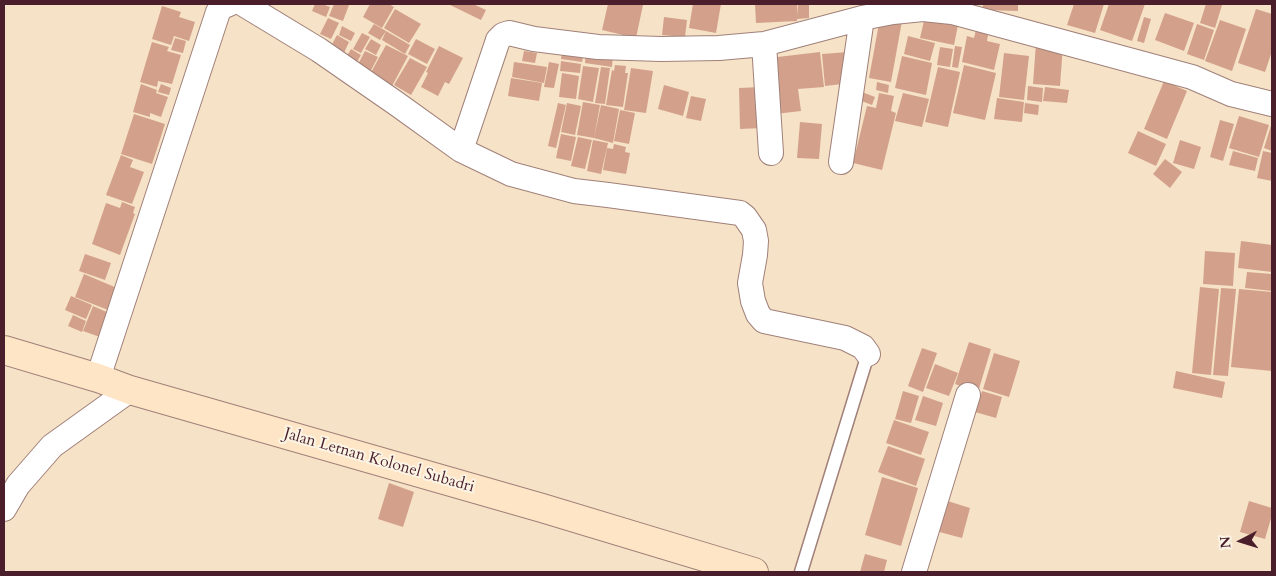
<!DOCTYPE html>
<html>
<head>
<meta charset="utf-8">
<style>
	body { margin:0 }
	#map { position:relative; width:1276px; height:576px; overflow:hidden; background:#f6e2c7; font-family:Cardo,serif }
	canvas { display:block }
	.frame { position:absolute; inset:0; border:5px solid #4a1f2b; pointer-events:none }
	.north { position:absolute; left:1216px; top:516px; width:50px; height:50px; -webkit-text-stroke:4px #fcf5e5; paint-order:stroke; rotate:265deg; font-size:14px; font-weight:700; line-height:20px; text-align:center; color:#4a1f2b }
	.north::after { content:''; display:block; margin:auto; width:18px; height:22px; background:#4a1f2b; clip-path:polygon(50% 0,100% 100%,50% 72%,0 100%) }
</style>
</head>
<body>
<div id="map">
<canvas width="1276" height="576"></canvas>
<div class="frame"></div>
<div class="north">N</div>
</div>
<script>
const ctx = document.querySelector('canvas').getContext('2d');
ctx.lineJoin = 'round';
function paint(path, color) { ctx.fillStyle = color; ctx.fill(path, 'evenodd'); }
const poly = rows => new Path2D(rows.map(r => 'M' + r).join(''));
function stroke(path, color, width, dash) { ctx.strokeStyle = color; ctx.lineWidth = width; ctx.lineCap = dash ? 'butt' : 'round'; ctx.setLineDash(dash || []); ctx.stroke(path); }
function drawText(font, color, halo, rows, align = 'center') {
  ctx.font = font + ' Cardo,serif'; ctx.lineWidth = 4; ctx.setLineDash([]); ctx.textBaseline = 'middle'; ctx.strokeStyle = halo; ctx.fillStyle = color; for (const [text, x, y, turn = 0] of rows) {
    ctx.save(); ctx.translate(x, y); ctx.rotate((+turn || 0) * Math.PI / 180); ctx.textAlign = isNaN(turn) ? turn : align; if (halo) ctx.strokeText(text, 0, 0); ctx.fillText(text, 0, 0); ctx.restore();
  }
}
paint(poly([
	[315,4,322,4,330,7,326,17,312,11],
	[334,4,346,4,349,5,343,21,329,16],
	[370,4,389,4,394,7,382,28,363,17],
	[448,4,473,4,486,10,481,20],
	[608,4,643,5,636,38,602,30],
	[693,4,721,4,716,33,689,28],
	[755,4,797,4,797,16,798,4,809,4,809,18,797,19,797,21,756,23],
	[983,4,1018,4,1018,11,983,10],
	[1074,4,1104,4,1095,33,1067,25],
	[1109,4,1145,4,1132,41,1100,30],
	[1206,4,1218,4,1222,5,1215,28,1200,23],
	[162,6,181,12,179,17,195,22,189,41,174,36,171,45,152,39],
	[395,9,421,24,409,43,384,28],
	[1256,9,1272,14,1272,51,1265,72,1238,63],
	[926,12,959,20,954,45,920,38],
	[1165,13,1194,23,1184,51,1155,40],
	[664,17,687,20,685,37,662,35],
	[1144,17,1151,19,1144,43,1137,41],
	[328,18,339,23,331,39,320,34],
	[880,18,902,21,891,82,869,78],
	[1220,20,1246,29,1232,71,1205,61],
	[374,24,386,31,380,40,368,33],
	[1197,24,1214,30,1204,60,1187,54],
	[342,26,355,33,351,41,339,35],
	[977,26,989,29,987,41,1000,44,994,70,962,62,967,36,974,38],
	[386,31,410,45,405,54,382,40],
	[362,33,370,37,361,53,353,49],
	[337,35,349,42,343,55,330,48],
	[908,36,935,43,930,61,904,54],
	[175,38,186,41,183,53,171,50],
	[371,39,381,45,376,55,365,49],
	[416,39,435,49,427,64,408,54],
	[152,42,169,47,167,51,181,55,172,84,158,81,157,87,140,82],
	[1036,43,1063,45,1060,86,1033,84],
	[386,45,408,56,391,88,369,76],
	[563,45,585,48,582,62,561,59],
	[439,46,463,58,449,84,445,82,438,96,421,87,428,73,426,72],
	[955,46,962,47,958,68,952,67],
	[940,47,953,49,950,67,937,65],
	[351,49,361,55,354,67,344,61],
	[586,50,613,54,612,67,585,63],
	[365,51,378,57,369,74,356,68],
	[524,51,537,53,535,63,522,61],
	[820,52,824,87,798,89,801,111,775,114,769,58],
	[848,52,851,83,825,86,822,54],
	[1004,53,1029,56,1024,100,999,97],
	[902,56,932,63,926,95,895,88],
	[410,58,427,67,411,95,394,85],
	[561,61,581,64,580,73,560,71],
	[514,62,547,67,544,83,512,77],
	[549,62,559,64,554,88,544,87],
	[615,65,626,66,625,73,628,73,623,107,606,105,612,70,614,71],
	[964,65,996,73,985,120,953,113],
	[583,66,599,68,593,102,578,99],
	[601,67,610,68,605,104,595,103],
	[938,67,960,72,948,127,925,122],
	[631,68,653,71,646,113,624,110],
	[562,73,579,76,576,99,559,97],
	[511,78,542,83,539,101,508,96],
	[1164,81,1187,91,1167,139,1144,129],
	[877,82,889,85,888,93,876,90],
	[141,84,157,90,156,93,168,97,161,117,150,113,150,117,133,112],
	[161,84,171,88,169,95,158,92],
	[664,85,689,92,683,116,658,109],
	[1028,86,1043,88,1042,102,1027,100],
	[761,87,762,128,740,129,739,88],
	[1045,87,1069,90,1067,103,1043,101],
	[862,92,875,97,872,105,859,100],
	[879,93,894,96,891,111,896,113,882,170,853,163,867,106,876,108],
	[903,93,929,99,922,127,895,121],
	[691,96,706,99,701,121,686,118],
	[997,98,1024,102,1022,122,994,119],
	[583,102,600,105,594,138,577,135],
	[558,103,566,105,556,148,548,146],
	[567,103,581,106,575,135,561,132],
	[1025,103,1039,105,1038,115,1024,113],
	[601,105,619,109,613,143,594,138],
	[620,110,635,113,629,144,614,141],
	[134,114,165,124,152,164,121,154],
	[1239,116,1269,125,1259,157,1229,148],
	[1220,120,1234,124,1223,161,1210,157],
	[800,122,822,124,819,159,797,158],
	[1272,122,1272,151,1264,148],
	[1138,131,1166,144,1156,166,1128,153],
	[561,134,576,137,571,161,556,158],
	[578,137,592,140,585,169,571,166],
	[593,140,608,143,601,174,587,171],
	[1180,140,1201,147,1194,169,1173,163],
	[614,144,626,147,625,152,630,153,626,174,603,170,607,148,613,149],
	[1233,151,1258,158,1255,171,1229,165],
	[1263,151,1272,153,1272,181,1257,178],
	[121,155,133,160,130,167,144,172,132,204,106,195],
	[1165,159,1182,172,1170,188,1153,174],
	[122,202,135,207,133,213,135,214,120,255,92,244,106,203,120,208],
	[1241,241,1272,245,1272,272,1238,268],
	[1205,251,1235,253,1233,286,1203,284],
	[85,254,111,263,105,280,79,271],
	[1247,272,1272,274,1272,291,1245,288],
	[84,274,117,288,108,310,75,297],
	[1200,287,1219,289,1211,375,1192,373],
	[1221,288,1236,289,1228,376,1213,375],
	[1239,289,1272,292,1272,371,1231,367],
	[71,296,92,305,86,319,65,310],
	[93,306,109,313,100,337,83,331],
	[73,315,86,321,82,332,68,326],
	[969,342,991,349,978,392,955,384],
	[922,348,937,353,923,392,908,386],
	[994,353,1020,361,1009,397,983,389],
	[935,364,958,373,949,396,926,388],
	[1176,371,1225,382,1222,398,1173,388],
	[903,391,919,396,911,423,895,419],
	[982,391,1002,397,996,418,975,412],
	[923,396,943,403,936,426,915,420],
	[894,420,929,432,921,455,886,443],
	[888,446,925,459,916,486,878,472],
	[882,477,918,488,901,546,865,535],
	[389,483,414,492,403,527,378,519],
	[941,499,970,508,962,538,932,530],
	[1249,501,1272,508,1272,515,1265,539,1240,532],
	[865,554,887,560,884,572,860,572]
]), '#d3a18b');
const service = poly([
	[801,572,868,354]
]);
const minor = poly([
	[243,4,319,50,397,104,461,150,498,40,503,35,509,33,534,39,598,47,661,49,719,48,764,44,862,18,893,12,923,9,952,12,1192,77,1231,94,1272,104],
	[764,44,771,153],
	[461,150,511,174,574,191,608,195,740,213,745,217,754,230,756,241,755,255,750,283,753,301,758,314,764,321,845,338,863,347,868,354],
	[841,162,862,18],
	[98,378,218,12,222,7,229,4],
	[4,509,18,485,52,446,130,390],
	[914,572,968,395]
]);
const secondary = poly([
	[4,350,98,378,130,390,542,508,754,572]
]);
stroke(service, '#a08079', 15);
stroke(minor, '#a08079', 26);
stroke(secondary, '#a08079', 30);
stroke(service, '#fff', 12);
stroke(minor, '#fff', 24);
stroke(secondary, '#fee5c5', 28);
drawText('16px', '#4a1f2b', '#fcf5e5', [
	["Jalan Letnan Kolonel Subadri",379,461,16]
]);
</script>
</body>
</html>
